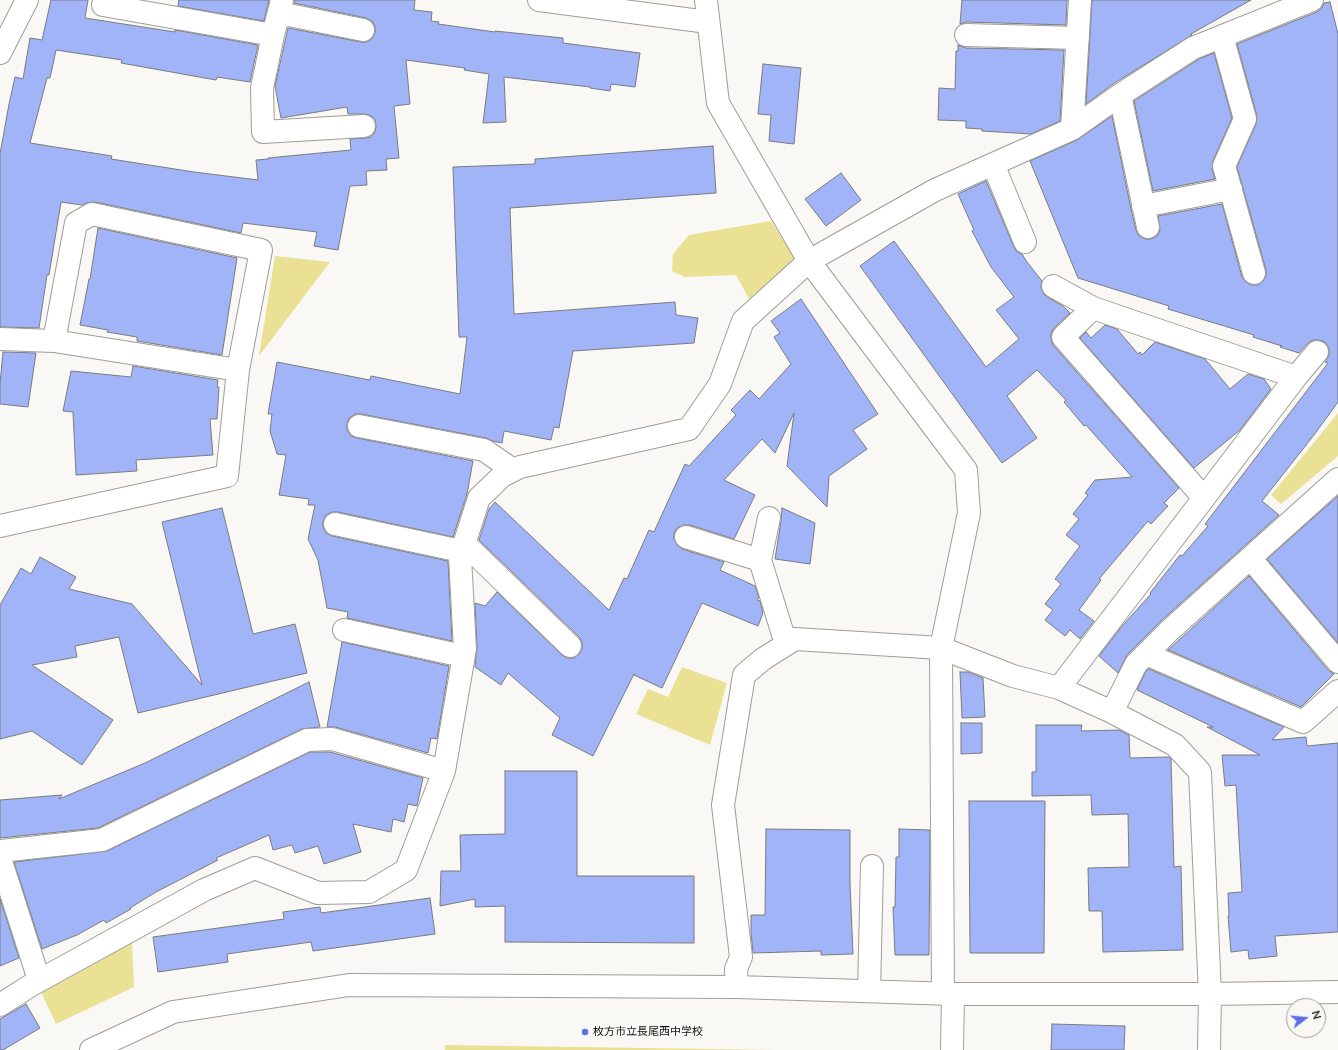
<!DOCTYPE html>
<html>
<head>
<meta charset="utf-8">
<style>
	body { margin:0 }
	#map { position:relative; width:1338px; height:1050px; overflow:hidden; background:#f9f8f4; font-family:Mulish,sans-serif }
	canvas { display:block }
	.north { position:absolute; left:1286px; top:998px; width:40px; height:40px; box-sizing:border-box; background:#f9f8f4; border:1px solid #9d9d9a; border-radius:50%; rotate:74deg; font-size:11px; font-weight:700; line-height:16px; text-align:center; color:#141412 }
	.north::after { content:''; display:block; margin:auto; width:14px; height:18px; background:#5b70e6; clip-path:polygon(50% 0,100% 100%,50% 72%,0 100%) }
</style>
</head>
<body>
<div id="map">
<canvas width="1338" height="1050"></canvas>
<div class="north">N</div>
</div>
<script>
const ctx = document.querySelector('canvas').getContext('2d');
ctx.lineJoin = 'round';
function paint(path, color) { ctx.fillStyle = color; ctx.fill(path, 'evenodd'); }
const poly = rows => new Path2D(rows.map(r => 'M' + r).join(''));
function stroke(path, color, width, dash) { ctx.strokeStyle = color; ctx.lineWidth = width; ctx.lineCap = dash ? 'butt' : 'round'; ctx.setLineDash(dash || []); ctx.stroke(path); }
function drawText(font, color, halo, rows, align = 'center') {
  ctx.font = font + ' Mulish,"Noto Sans JP",sans-serif'; ctx.lineWidth = 3.5; ctx.setLineDash([]); ctx.textBaseline = 'middle'; ctx.strokeStyle = halo; ctx.fillStyle = color; for (const [text, x, y, turn = 0] of rows) {
    ctx.save(); ctx.translate(x, y); ctx.rotate((+turn || 0) * Math.PI / 180); ctx.textAlign = isNaN(turn) ? turn : align; if (halo) ctx.strokeText(text, 0, 0); ctx.fillText(text, 0, 0); ctx.restore();
  }
}
paint(poly([
	[771,221,795,259,749,299,736,275,685,277,672,271,673,254,689,235],
	[275,256,330,262,259,356],
	[1338,413,1338,456,1281,504,1271,495],
	[682,667,727,683,710,745,636,714,648,689,668,697],
	[132,942,134,987,56,1024,41,992],
	[445,1045,778,1050,445,1050]
]), '#ebe194');
const building = poly([
	[51,0,88,0,85,18,175,32,175,30,258,45,250,82,217,77,216,80,121,63,122,60,56,50,50,78,47,78,30,143,112,156,111,159,194,172,258,180,256,160,268,159,268,158,351,150,350,139,365,138,371,137,375,132,376,126,375,119,369,115,363,114,348,114,347,107,281,118,275,86,288,28,361,42,367,42,372,39,375,32,375,26,372,21,366,18,294,3,294,0,415,0,414,10,432,12,431,21,439,22,438,24,495,32,495,31,563,38,563,43,640,53,635,87,611,84,610,91,590,88,590,87,504,77,506,122,483,123,489,74,464,70,465,68,406,60,410,104,394,106,399,158,386,159,387,170,366,171,367,185,350,186,338,250,314,246,317,232,243,223,241,233,95,202,86,203,82,205,61,202,49,275,47,275,39,328,0,327,0,154,9,104,15,77,23,79,30,38,42,40,51,0],
	[179,0,269,0,264,21,178,6,179,0],
	[962,0,1067,0,1066,25,966,22,960,24,962,0],
	[1092,0,1251,0,1191,34,1192,35,1113,84,1086,104,1092,0],
	[1330,2,1338,34,1338,402,1314,435,1262,501,1279,515,1161,621,1127,655,1118,673,1099,656,1123,625,1151,594,1150,593,1180,555,1182,556,1208,526,1205,524,1328,363,1325,362,1329,355,1329,348,1325,342,1319,340,1313,340,1307,344,1299,353,1280,347,1282,346,1253,337,1254,335,1168,309,1169,306,1078,278,1030,161,1077,140,1112,116,1131,209,1136,230,1138,235,1145,239,1151,239,1157,236,1160,230,1158,216,1222,204,1242,277,1246,282,1251,285,1258,285,1263,281,1266,276,1266,270,1237,167,1256,124,1257,116,1237,44,1317,12,1322,8,1324,3,1330,2],
	[958,45,966,48,1064,50,1060,121,1031,134,982,131,982,129,966,128,966,121,938,120,939,88,955,89,956,51,958,51,958,45],
	[1214,53,1232,118,1213,161,1212,169,1215,179,1153,191,1134,101,1199,59,1214,53],
	[763,64,801,68,794,144,769,141,771,115,758,114,763,64],
	[713,146,716,193,510,208,514,314,675,302,676,315,698,318,694,343,573,351,559,428,554,427,551,440,504,431,502,443,493,441,486,438,361,414,355,414,349,418,347,424,347,430,351,436,357,438,473,461,467,494,453,537,338,512,332,512,326,515,323,522,323,527,326,533,332,536,448,561,452,641,347,618,348,612,327,608,318,560,308,539,315,505,308,505,309,499,279,495,286,455,277,454,270,431,272,414,268,414,277,362,370,380,371,376,460,394,467,337,459,337,453,167,535,164,535,159,713,146],
	[841,173,861,200,826,226,805,199,841,173],
	[986,181,1014,247,1017,252,1022,254,1027,262,1042,281,1041,287,1043,293,1047,297,1063,306,1070,313,1054,328,1051,333,1051,339,1053,345,1179,488,1164,503,1168,506,1151,524,1148,521,1099,579,1101,580,1079,610,1094,621,1080,639,1070,630,1065,636,1045,620,1053,610,1045,604,1061,584,1055,579,1080,546,1066,535,1079,519,1073,514,1088,495,1085,493,1095,480,1132,477,1086,425,1084,426,1064,402,1066,400,1037,370,1007,396,1037,438,1002,463,860,266,894,241,986,367,1019,339,996,310,1014,297,991,267,972,231,974,230,958,194,986,181],
	[98,228,237,258,222,355,137,341,137,337,107,332,108,330,80,325,89,279,90,279,98,228],
	[801,299,878,414,853,430,867,449,829,476,827,507,787,466,794,413,775,453,762,439,724,480,755,495,734,539,690,525,684,525,677,528,674,533,674,539,677,545,682,549,724,562,720,570,755,586,759,598,757,600,760,601,763,613,758,626,702,603,662,688,634,675,634,674,593,756,552,735,560,718,508,673,501,685,475,667,477,648,475,603,485,606,497,592,562,655,567,658,574,658,579,654,582,649,582,642,579,637,479,540,489,509,495,502,609,610,624,578,627,579,649,530,654,532,685,464,689,466,736,415,731,410,750,390,759,399,791,364,774,337,780,333,771,321,801,299],
	[1105,325,1117,329,1138,354,1140,352,1142,355,1155,342,1205,359,1230,389,1248,374,1264,379,1271,389,1240,430,1194,468,1080,338,1086,332,1091,338,1105,325],
	[3,352,36,353,28,407,0,404,0,384,3,352],
	[133,366,218,380,217,387,219,387,217,419,210,419,213,455,136,460,137,471,76,475,73,412,63,411,71,371,131,377,133,366],
	[1338,496,1338,643,1267,559,1338,496],
	[222,508,253,634,295,624,307,673,138,713,119,637,75,646,77,657,32,665,113,720,82,765,32,731,0,739,0,605,21,568,31,574,40,557,76,577,69,589,132,604,202,685,162,522,222,508],
	[782,508,815,523,810,564,775,559,781,521,782,508],
	[1249,576,1328,670,1334,674,1301,707,1168,650,1249,576],
	[342,642,449,666,437,739,431,738,428,753,335,727,327,727,342,642],
	[1149,669,1284,727,1272,740,1306,737,1307,746,1338,743,1338,932,1275,936,1277,956,1249,959,1248,950,1231,952,1228,916,1229,916,1228,893,1242,892,1236,785,1225,786,1222,755,1260,755,1207,727,1213,727,1137,690,1146,671,1149,669],
	[960,672,968,672,983,678,985,717,962,718,960,672],
	[309,682,320,727,302,729,98,828,0,838,0,800,62,795,59,799,145,763,309,682],
	[961,723,982,723,982,753,961,754,961,723],
	[1036,725,1082,725,1081,731,1119,730,1129,735,1130,758,1169,757,1171,759,1174,867,1181,866,1183,950,1103,952,1102,911,1089,911,1088,868,1129,867,1128,814,1092,815,1091,795,1032,796,1032,772,1036,772,1036,725],
	[310,752,330,752,423,778,417,806,408,804,404,822,393,819,391,832,353,824,361,852,324,864,318,846,295,853,292,845,273,850,269,835,216,858,218,860,156,892,130,908,131,909,106,923,104,920,77,935,42,949,14,862,107,851,310,752],
	[505,771,577,771,577,876,694,876,694,943,505,942,505,906,475,907,475,899,440,906,441,871,461,871,460,835,505,834,505,771],
	[969,801,1045,801,1044,953,970,953,969,801],
	[766,829,850,830,850,883,853,954,821,955,821,951,753,953,751,932,751,915,765,915,766,829],
	[899,829,930,830,929,955,895,955,893,907,895,907,896,857,899,857,899,829],
	[430,898,435,934,313,951,311,942,227,954,228,962,158,972,153,937,284,919,283,912,320,907,321,913,430,898],
	[0,899,19,958,0,966,0,899],
	[26,1004,40,1028,3,1050,0,1050,0,1019,26,1004],
	[1052,1024,1125,1026,1124,1050,1051,1050,1052,1024]
]);
paint(building, '#a1b4f8');
stroke(building, '#7a7b7e', 1);
const minor = poly([
	[282,0,273,35,262,88,263,132,364,126],
	[539,0,708,22],
	[706,0,718,103,809,261,966,470,969,513,941,648,943,994],
	[103,5,273,35],
	[279,13,363,30],
	[966,35,1078,38],
	[1222,36,1245,119,1224,166,1254,273],
	[0,53,27,0],
	[1120,95,1148,227],
	[1072,129,1120,95,1193,48,1312,0],
	[993,164,1025,242],
	[1143,206,1231,189],
	[1053,286,1093,308],
	[0,339,54,341,238,370],
	[1296,377,1317,352],
	[359,426,484,450,513,470],
	[769,518,760,560,786,644],
	[335,524,461,551],
	[0,526,227,476,238,370,261,250,92,214,76,223,54,341],
	[686,537,760,560],
	[464,543,570,646],
	[1250,558,1338,662],
	[344,630,463,656],
	[1146,654,1303,722,1338,691],
	[1059,688,1204,498,1296,377,1093,308,1063,337,1204,498],
	[1112,712,1136,664,1170,630,1338,479],
	[0,851,102,840,307,740,332,739,444,771],
	[0,858,39,980],
	[737,987,736,969,741,957,723,805,744,675,763,659,795,639,941,648,1013,676,1059,688,1112,712,1175,745,1200,772,1210,994,1209,1050],
	[869,991,872,866],
	[0,1005,33,984,204,890,255,868,318,893,369,892,406,870,444,771,465,649,460,557,479,498,502,476,520,467,689,429,720,384,743,321,809,261,935,190,1072,129,1080,0],
	[91,1050,173,1012,349,985,737,987,953,994,1210,994,1338,992],
	[952,1050,953,994]
]);
stroke(minor, '#9e9d9a', 24);
stroke(minor, '#fff', 22);
for (const [x, y, r, color] of [
	[585,1032,4,"#5b70e6"]
]) { const dot = new Path2D(); dot.arc(x, y, r, 0, 2 * Math.PI); ctx.fillStyle = color; ctx.fill(dot); stroke(dot, '#f9f8f4', 1.5); }
drawText('11px', '#141412', '#f9f8f4', [
	["枚方市立長尾西中学校",593,1032]
], 'left');
</script>
</body>
</html>
